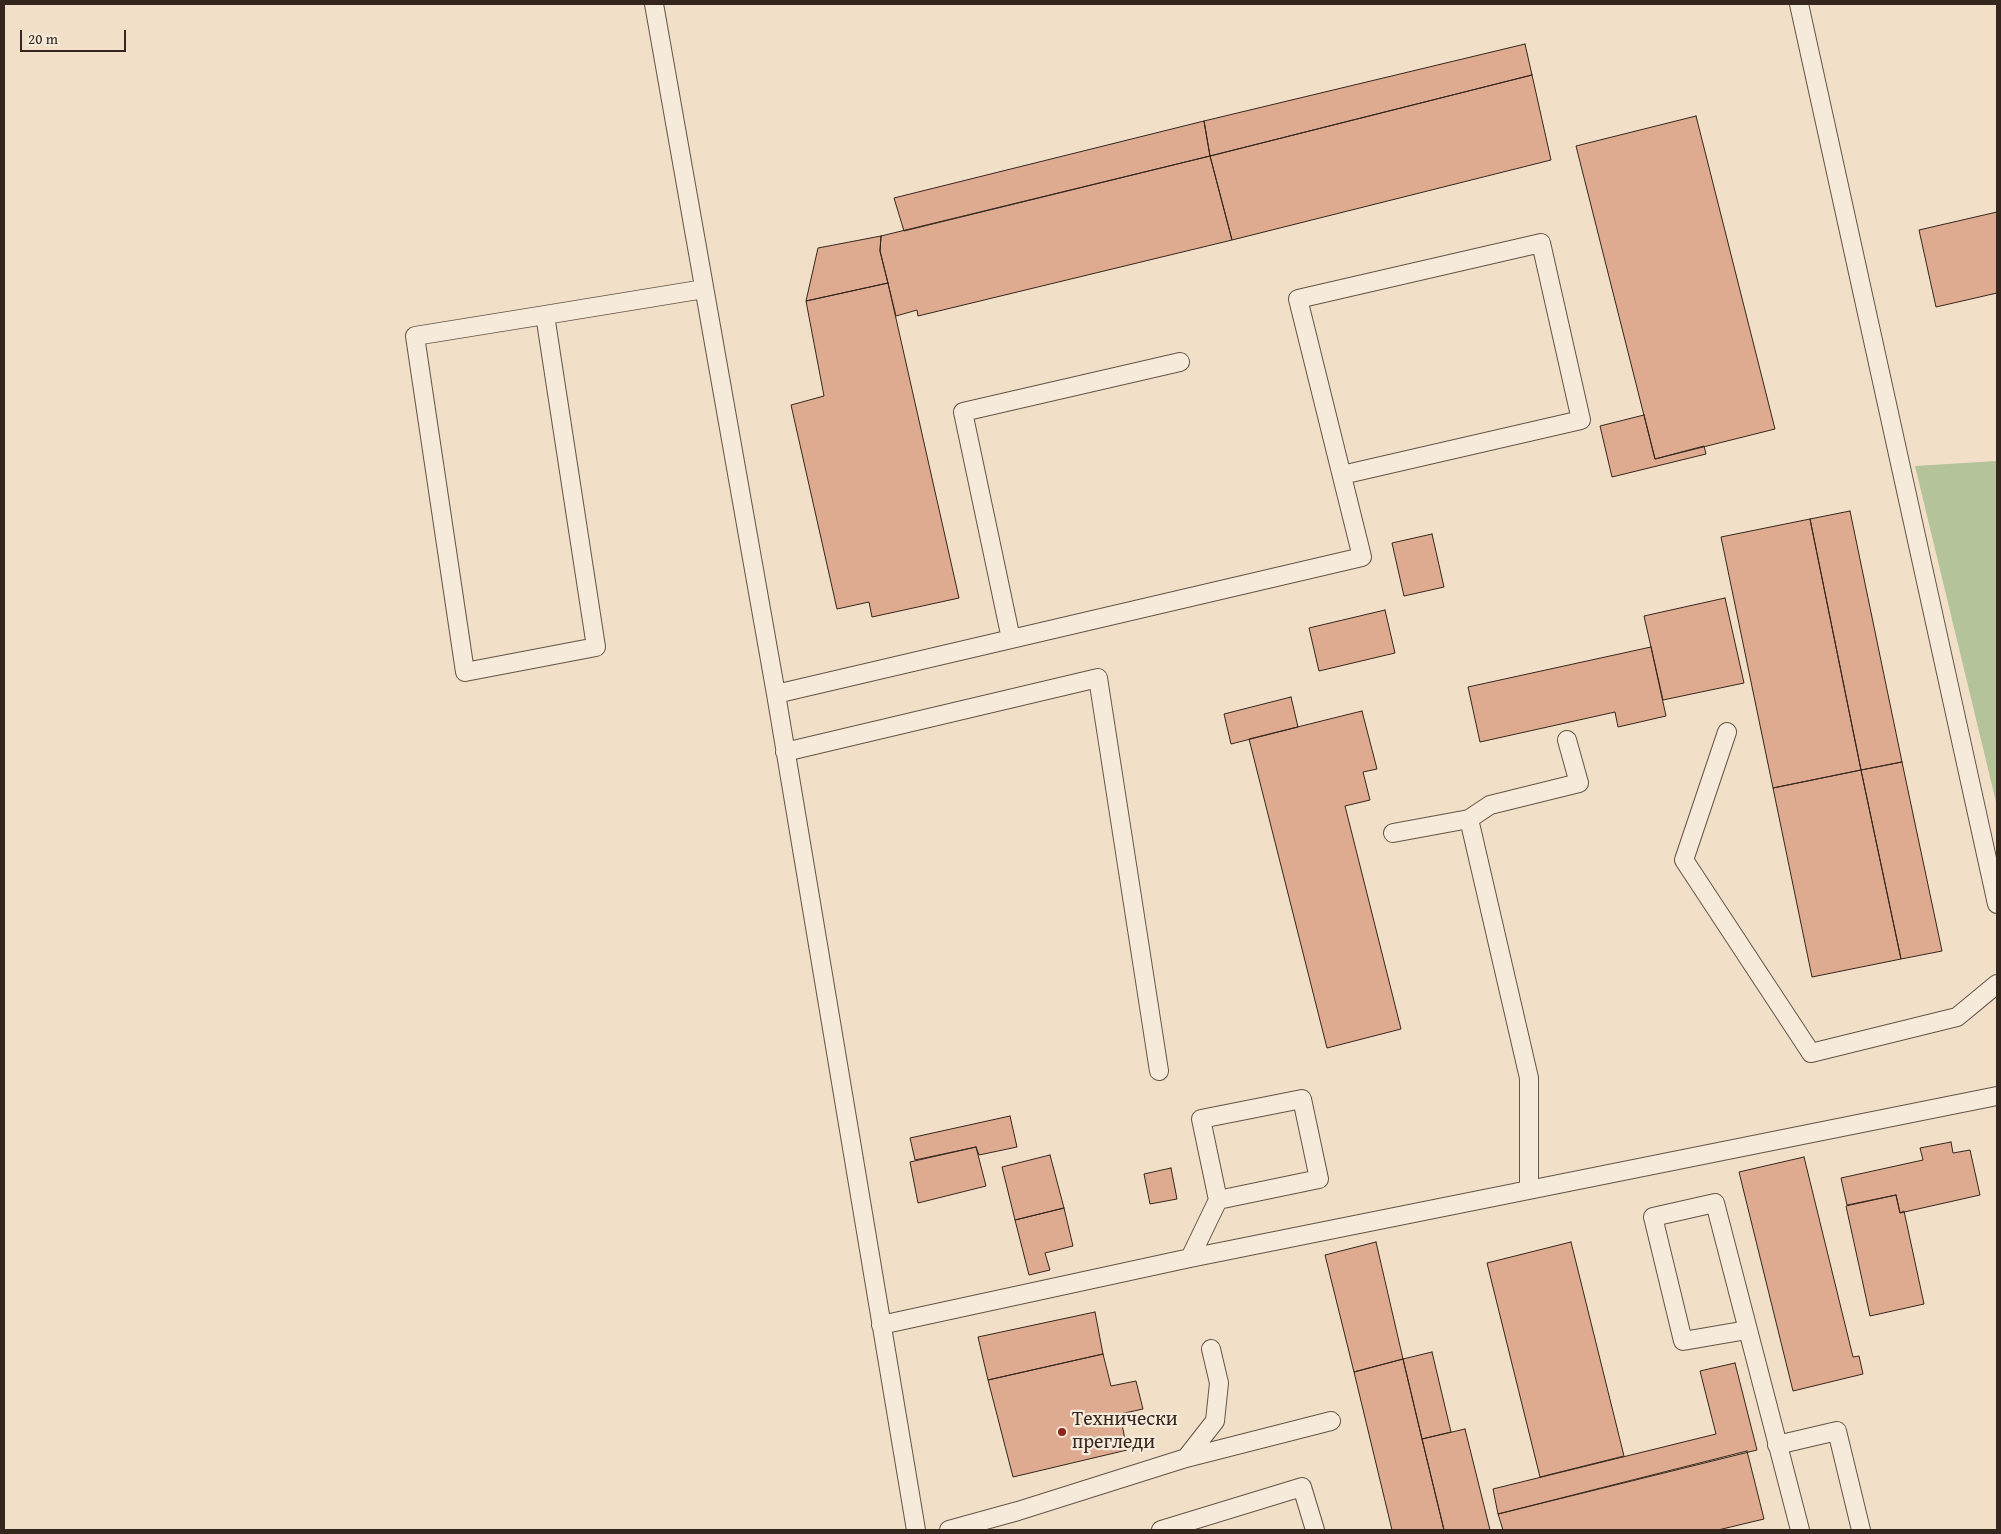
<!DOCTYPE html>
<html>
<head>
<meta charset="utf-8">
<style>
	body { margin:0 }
	#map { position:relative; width:2001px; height:1534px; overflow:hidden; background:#f1dfc7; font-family:"Gentium Book Plus",serif }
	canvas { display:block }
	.frame { position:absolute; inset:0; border:5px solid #34261c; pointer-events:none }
	.scale { position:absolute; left:20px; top:30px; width:106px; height:22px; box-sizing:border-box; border:2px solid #34261c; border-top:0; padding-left:6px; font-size:15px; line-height:18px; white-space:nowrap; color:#34261c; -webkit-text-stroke:4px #f6eadb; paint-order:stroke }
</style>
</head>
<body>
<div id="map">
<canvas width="2001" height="1534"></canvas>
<div class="frame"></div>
<div class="scale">20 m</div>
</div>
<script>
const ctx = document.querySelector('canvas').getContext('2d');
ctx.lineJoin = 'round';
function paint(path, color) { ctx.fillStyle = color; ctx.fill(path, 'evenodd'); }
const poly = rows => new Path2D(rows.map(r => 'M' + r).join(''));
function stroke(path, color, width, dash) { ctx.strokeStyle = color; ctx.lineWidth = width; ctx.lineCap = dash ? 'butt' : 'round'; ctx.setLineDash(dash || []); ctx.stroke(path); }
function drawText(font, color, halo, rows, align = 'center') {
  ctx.font = font + ' "Gentium Book Plus",serif'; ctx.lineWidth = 4.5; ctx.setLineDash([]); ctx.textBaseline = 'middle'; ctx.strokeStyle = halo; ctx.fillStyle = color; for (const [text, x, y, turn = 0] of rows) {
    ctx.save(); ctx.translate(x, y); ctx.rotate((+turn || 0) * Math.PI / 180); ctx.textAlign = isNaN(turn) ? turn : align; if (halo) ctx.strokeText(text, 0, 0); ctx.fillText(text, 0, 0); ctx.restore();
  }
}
paint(poly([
	[1997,461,1997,806,1915,466]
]), '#b4c39a');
const building = poly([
	[1525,44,1532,75,1210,156,1204,121,1525,44],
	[1532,75,1551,160,1232,240,1210,156,1532,75],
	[1696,116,1775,429,1655,459,1576,146,1696,116],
	[1204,121,1210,156,904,231,894,198,1204,121],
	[1210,156,1232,240,918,316,917,310,896,316,880,251,881,236,1210,156],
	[1997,212,1997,293,1936,307,1919,230,1997,212],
	[881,236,880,251,888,283,806,301,818,248,881,236],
	[888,283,959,598,872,617,869,602,837,609,791,405,824,396,806,301,888,283],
	[1644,415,1655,459,1704,446,1706,454,1612,477,1600,426,1644,415],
	[1850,511,1902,762,1861,770,1810,519,1850,511],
	[1810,519,1861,770,1773,788,1721,537,1810,519],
	[1432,534,1444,587,1404,596,1392,543,1432,534],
	[1725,598,1744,683,1663,700,1644,616,1725,598],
	[1385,610,1395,653,1319,671,1309,628,1385,610],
	[1651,647,1666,716,1618,727,1615,712,1480,742,1468,687,1651,647],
	[1291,697,1298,727,1231,744,1224,714,1291,697],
	[1362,711,1377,769,1363,772,1370,800,1345,806,1401,1029,1327,1048,1249,739,1362,711],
	[1902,762,1942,951,1901,959,1861,770,1902,762],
	[1861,770,1901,959,1812,977,1773,788,1861,770],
	[1010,1116,1017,1147,979,1155,976,1147,915,1160,910,1138,1010,1116],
	[1951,1142,1953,1153,1970,1150,1980,1195,1900,1213,1896,1195,1847,1205,1841,1178,1923,1160,1920,1148,1951,1142],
	[976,1147,986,1186,918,1203,910,1162,976,1147],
	[1050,1155,1064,1208,1015,1220,1002,1167,1050,1155],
	[1804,1157,1853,1357,1859,1356,1863,1374,1793,1391,1739,1172,1804,1157],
	[1171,1168,1177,1199,1150,1204,1144,1174,1171,1168],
	[1896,1195,1900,1213,1904,1211,1924,1304,1870,1316,1846,1206,1896,1195],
	[1064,1208,1073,1246,1045,1253,1050,1270,1029,1275,1015,1220,1064,1208],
	[1376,1242,1403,1359,1354,1372,1325,1255,1376,1242],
	[1571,1242,1624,1456,1540,1477,1487,1263,1571,1242],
	[1095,1312,1103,1354,988,1380,978,1337,1095,1312],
	[1432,1352,1451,1432,1422,1439,1403,1359,1432,1352],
	[1103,1354,1111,1386,1136,1381,1143,1409,1120,1414,1127,1450,1013,1477,988,1380,1103,1354],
	[1403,1359,1422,1439,1444,1530,1392,1530,1354,1372,1403,1359],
	[1735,1363,1757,1450,1498,1514,1493,1489,1716,1434,1700,1371,1735,1363],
	[1465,1429,1490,1530,1444,1530,1422,1439,1465,1429],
	[1747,1451,1764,1519,1718,1530,1503,1530,1498,1514,1747,1451]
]);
paint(building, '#dfab90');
stroke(building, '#34261c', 1);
const lane = poly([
	[654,4,776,694,916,1530],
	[1799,4,1997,904],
	[545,315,415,336,465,672,596,647,545,315,704,289],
	[1011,639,963,412,1180,362],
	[776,694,1362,557,1298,299,1541,243,1581,420,1342,475],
	[1727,732,1684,860,1811,1053,1957,1017,1997,984],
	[785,752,1098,678,1159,1071],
	[1469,819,1490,805,1579,783,1567,740],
	[1393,833,1469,819,1529,1078,1529,1190],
	[1190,1258,1218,1200,1201,1119,1302,1099,1319,1179,1218,1200],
	[881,1325,1190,1258,1997,1096],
	[1747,1330,1683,1341,1653,1217,1715,1203,1800,1530],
	[1777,1445,1837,1431,1861,1530],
	[1186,1458,1331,1421],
	[949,1530,1018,1511,1186,1458,1215,1421,1219,1383,1211,1349],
	[1161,1530,1302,1487,1315,1530]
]);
stroke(lane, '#635447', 20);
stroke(lane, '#f6eadb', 18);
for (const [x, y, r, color] of [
	[1062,1432,5,"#8f2418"]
]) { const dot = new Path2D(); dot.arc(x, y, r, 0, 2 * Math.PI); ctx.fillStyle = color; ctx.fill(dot); stroke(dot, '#f6eadb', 2); }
drawText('20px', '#34261c', '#f6eadb', [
	["Технически",1072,1420],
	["прегледи",1072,1443]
], 'left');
</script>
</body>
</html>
